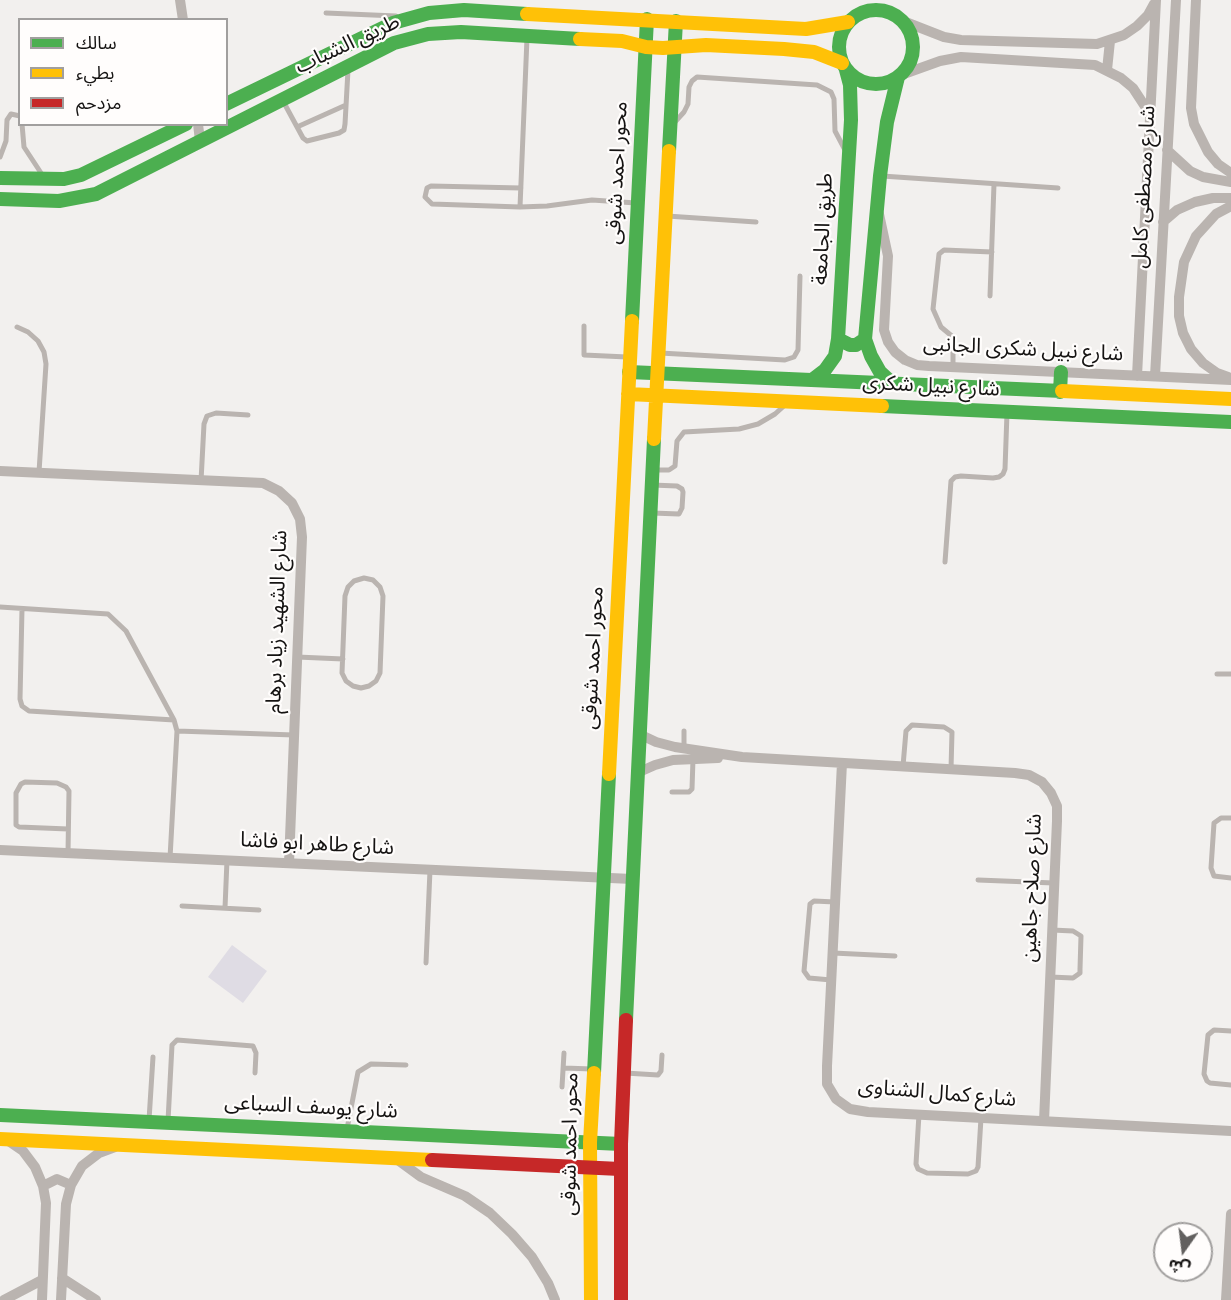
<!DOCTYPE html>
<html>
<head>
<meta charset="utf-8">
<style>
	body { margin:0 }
	#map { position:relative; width:1231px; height:1300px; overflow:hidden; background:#f2f0ee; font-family:"Titillium Web","Noto Sans Arabic",sans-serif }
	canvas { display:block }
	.legend { position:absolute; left:18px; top:18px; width:210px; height:108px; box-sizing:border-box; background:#fffdfc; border:2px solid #a19f9e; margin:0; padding:8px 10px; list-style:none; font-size:18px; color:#151312 }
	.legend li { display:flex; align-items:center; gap:12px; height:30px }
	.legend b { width:30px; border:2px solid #a19f9e }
	.north { position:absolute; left:1153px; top:1222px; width:60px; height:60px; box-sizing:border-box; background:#fffdfc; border:2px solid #a19f9e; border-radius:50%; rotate:194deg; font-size:16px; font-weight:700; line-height:24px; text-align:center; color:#151312 }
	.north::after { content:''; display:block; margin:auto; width:21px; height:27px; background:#62605f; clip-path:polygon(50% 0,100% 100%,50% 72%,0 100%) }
</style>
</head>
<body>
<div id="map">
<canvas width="1231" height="1300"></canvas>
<ul class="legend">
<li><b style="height:8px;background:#4caf50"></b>سالك</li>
<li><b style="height:8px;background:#ffc107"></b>بطيء</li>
<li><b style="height:8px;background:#c62828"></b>مزدحم</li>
</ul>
<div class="north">ش</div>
</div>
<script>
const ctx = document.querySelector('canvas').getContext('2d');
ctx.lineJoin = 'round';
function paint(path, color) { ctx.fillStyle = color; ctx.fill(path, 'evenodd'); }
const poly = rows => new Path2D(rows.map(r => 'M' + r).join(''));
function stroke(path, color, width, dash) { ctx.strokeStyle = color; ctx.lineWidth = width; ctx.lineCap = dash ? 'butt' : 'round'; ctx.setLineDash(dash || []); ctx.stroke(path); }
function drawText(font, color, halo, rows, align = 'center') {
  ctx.font = font + ' "Titillium Web","Noto Sans Arabic",sans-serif'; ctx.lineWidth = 4.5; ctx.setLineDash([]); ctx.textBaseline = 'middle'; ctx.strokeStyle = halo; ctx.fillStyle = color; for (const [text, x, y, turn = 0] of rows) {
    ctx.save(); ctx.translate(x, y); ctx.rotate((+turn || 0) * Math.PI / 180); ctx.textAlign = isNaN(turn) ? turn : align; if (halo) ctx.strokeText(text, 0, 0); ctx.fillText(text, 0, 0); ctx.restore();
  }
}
paint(poly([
	[232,945,267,971,243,1003,208,977]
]), '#dfdce4');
stroke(poly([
	[326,13,396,16],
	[283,101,303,138,307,141,339,133,344,130,345,124,348,70],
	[674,123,684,112,688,104,689,87,692,81,697,77,817,85,831,92,834,99,835,131,845,150],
	[22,124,24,147,43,176],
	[297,127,346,105],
	[0,157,6,141,7,120,11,114,20,116],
	[882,176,1058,188],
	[521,188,431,186,427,188,425,197,432,204,520,207,547,206,592,200,636,203],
	[520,207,527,38],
	[667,216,756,222],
	[990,296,994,184],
	[584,326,584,355,627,357],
	[17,327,28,332,38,341,44,352,46,364,39,472],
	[660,353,785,360,794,357,798,350,800,276],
	[953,367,953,337,941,327,933,309,939,254,944,250,992,252],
	[654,470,669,470,675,466,677,441,684,432,739,429,758,424,775,414,785,405],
	[201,481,204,424,207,416,216,413,248,415],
	[652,513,679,514,682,508,683,492,682,489,677,486,652,485],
	[945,562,951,481,955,477,961,476,993,478,999,477,1003,474,1005,469,1007,413],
	[364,578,373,580,380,587,383,596,380,673,376,681,369,686,361,688,353,686,346,681,342,673,345,596,348,587,354,581,364,578],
	[0,607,108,614,126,631,174,720,177,731,170,858],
	[22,609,20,699,22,706,29,711,174,720],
	[297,657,343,659],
	[1217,674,1231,674],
	[177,731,294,735],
	[684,748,684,731],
	[903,766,906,731,912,725,944,727,952,732,951,769],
	[672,792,689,792,692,789,693,759],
	[1231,818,1221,818,1214,823,1211,868,1214,876,1231,878],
	[68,853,69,791,66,787,57,783,25,782,21,784,16,793,16,825,19,827,68,829],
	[978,880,1054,883],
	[182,906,259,910],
	[225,908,227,860],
	[833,953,895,956],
	[426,963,430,870],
	[1050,977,1073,978,1080,973,1080,969,1081,936,1073,931,1052,930],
	[831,980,809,978,804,971,810,904,814,901,835,902],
	[1231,1031,1214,1030,1208,1035,1204,1074,1207,1081,1210,1083,1231,1085],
	[564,1068,592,1069],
	[625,1073,658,1075,661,1071,662,1055],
	[562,1087,564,1053],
	[919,1114,916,1164,918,1169,927,1173,968,1174,976,1171,978,1167,981,1118],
	[149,1120,153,1057],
	[168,1121,172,1045,177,1040,253,1046,256,1053,255,1073],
	[347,1129,358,1072,371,1064,406,1065]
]), '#bab4b0', 5);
stroke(poly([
	[180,0,183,20],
	[1196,0,1191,108,1194,124,1208,152,1218,164,1231,173],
	[903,21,944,37,961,40,1097,44,1124,35,1137,26,1148,15,1154,4],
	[1107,70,1110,41],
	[901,75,940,61,961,57,1095,65,1121,78,1133,88,1150,114],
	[198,124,200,141],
	[1167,150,1190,171,1203,177,1231,182],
	[879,214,888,256,884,330,888,342,895,352,905,360,917,365,929,366,1231,380],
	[1163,222,1177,210,1195,202,1213,198,1231,198],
	[1137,376,1156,0],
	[1155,376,1176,0],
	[1228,377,1217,373,1203,363,1191,349,1183,333,1179,316,1179,297,1184,262,1196,236,1216,214,1231,206],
	[0,471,263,483,279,491,292,503,300,519,302,537,289,863],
	[639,734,656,742,675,747,742,757,1015,773,1029,775,1042,782,1051,793,1057,806,1057,821,1044,1121],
	[842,763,827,1066,827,1084,836,1099,850,1109,868,1112,1231,1131],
	[637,773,655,765,673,760,718,758],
	[0,850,632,879],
	[7,1140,23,1151,35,1167,43,1186,46,1203,42,1300],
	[395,1158,421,1177,465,1196,490,1213,512,1234,532,1257,548,1283,555,1300],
	[43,1186,57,1179,71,1185],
	[62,1278,96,1300],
	[4,1300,42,1280],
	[61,1300,66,1204,71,1185,82,1166,99,1153,115,1147],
	[1226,1300,1231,1214]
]), '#bab4b0', 10);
stroke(poly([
	'839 47a37 37 0 1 1 74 0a37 37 0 1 1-74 0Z',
	[226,104,393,23,429,13,464,10,527,14],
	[669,151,676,21],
	[0,178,64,179,81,175,186,124],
	[0,199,59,201,96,194,394,43,428,34,461,32,580,39],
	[632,321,647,19],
	[838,339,850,345,856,345,865,339],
	[629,372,1062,391],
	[812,380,825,370,835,356,838,339,851,120,850,85,846,70],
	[893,384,880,372,871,356,865,339,880,176,887,122,898,77],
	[1060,392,1061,372],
	[882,406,1231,422],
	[626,1020,654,439],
	[594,1073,609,774],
	[0,1115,621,1144]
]), '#4caf50', 14);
stroke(poly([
	[527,14,806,29,848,22],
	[580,39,622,41,646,47,663,48,706,45,784,49,814,52,842,63],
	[1062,391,1231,399],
	[628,394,882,406],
	[654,439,669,151],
	[609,774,632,321],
	[0,1139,432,1160],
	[591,1300,590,1142,594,1073]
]), '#ffc107', 14);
stroke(poly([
	[432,1160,620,1169],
	[621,1300,621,1144,626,1020]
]), '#c62828', 14);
drawText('21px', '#151312', '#fffdfc', [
	["طريق الشباب",348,45,-25],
	["محور احمد شوقى",618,173,-87],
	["شارع مصطفى كامل",1145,187,-87],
	["طريق الجامعة",824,229,-87],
	["شارع نبيل شكرى الجانبى",1023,350,3],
	["شارع نبيل شكرى",931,387,3],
	["شارع الشهيد زياد برهام",278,622,-88],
	["محور احمد شوقى",594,658,-87],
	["شارع طاهر ابو فاشا",317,845,3],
	["شارع صلاح جاهين",1033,888,-88],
	["شارع كمال الشناوى",937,1094,5],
	["شارع يوسف السباعى",311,1108,3],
	["محور احمد شوقى",571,1144,-89]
]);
</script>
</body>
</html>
